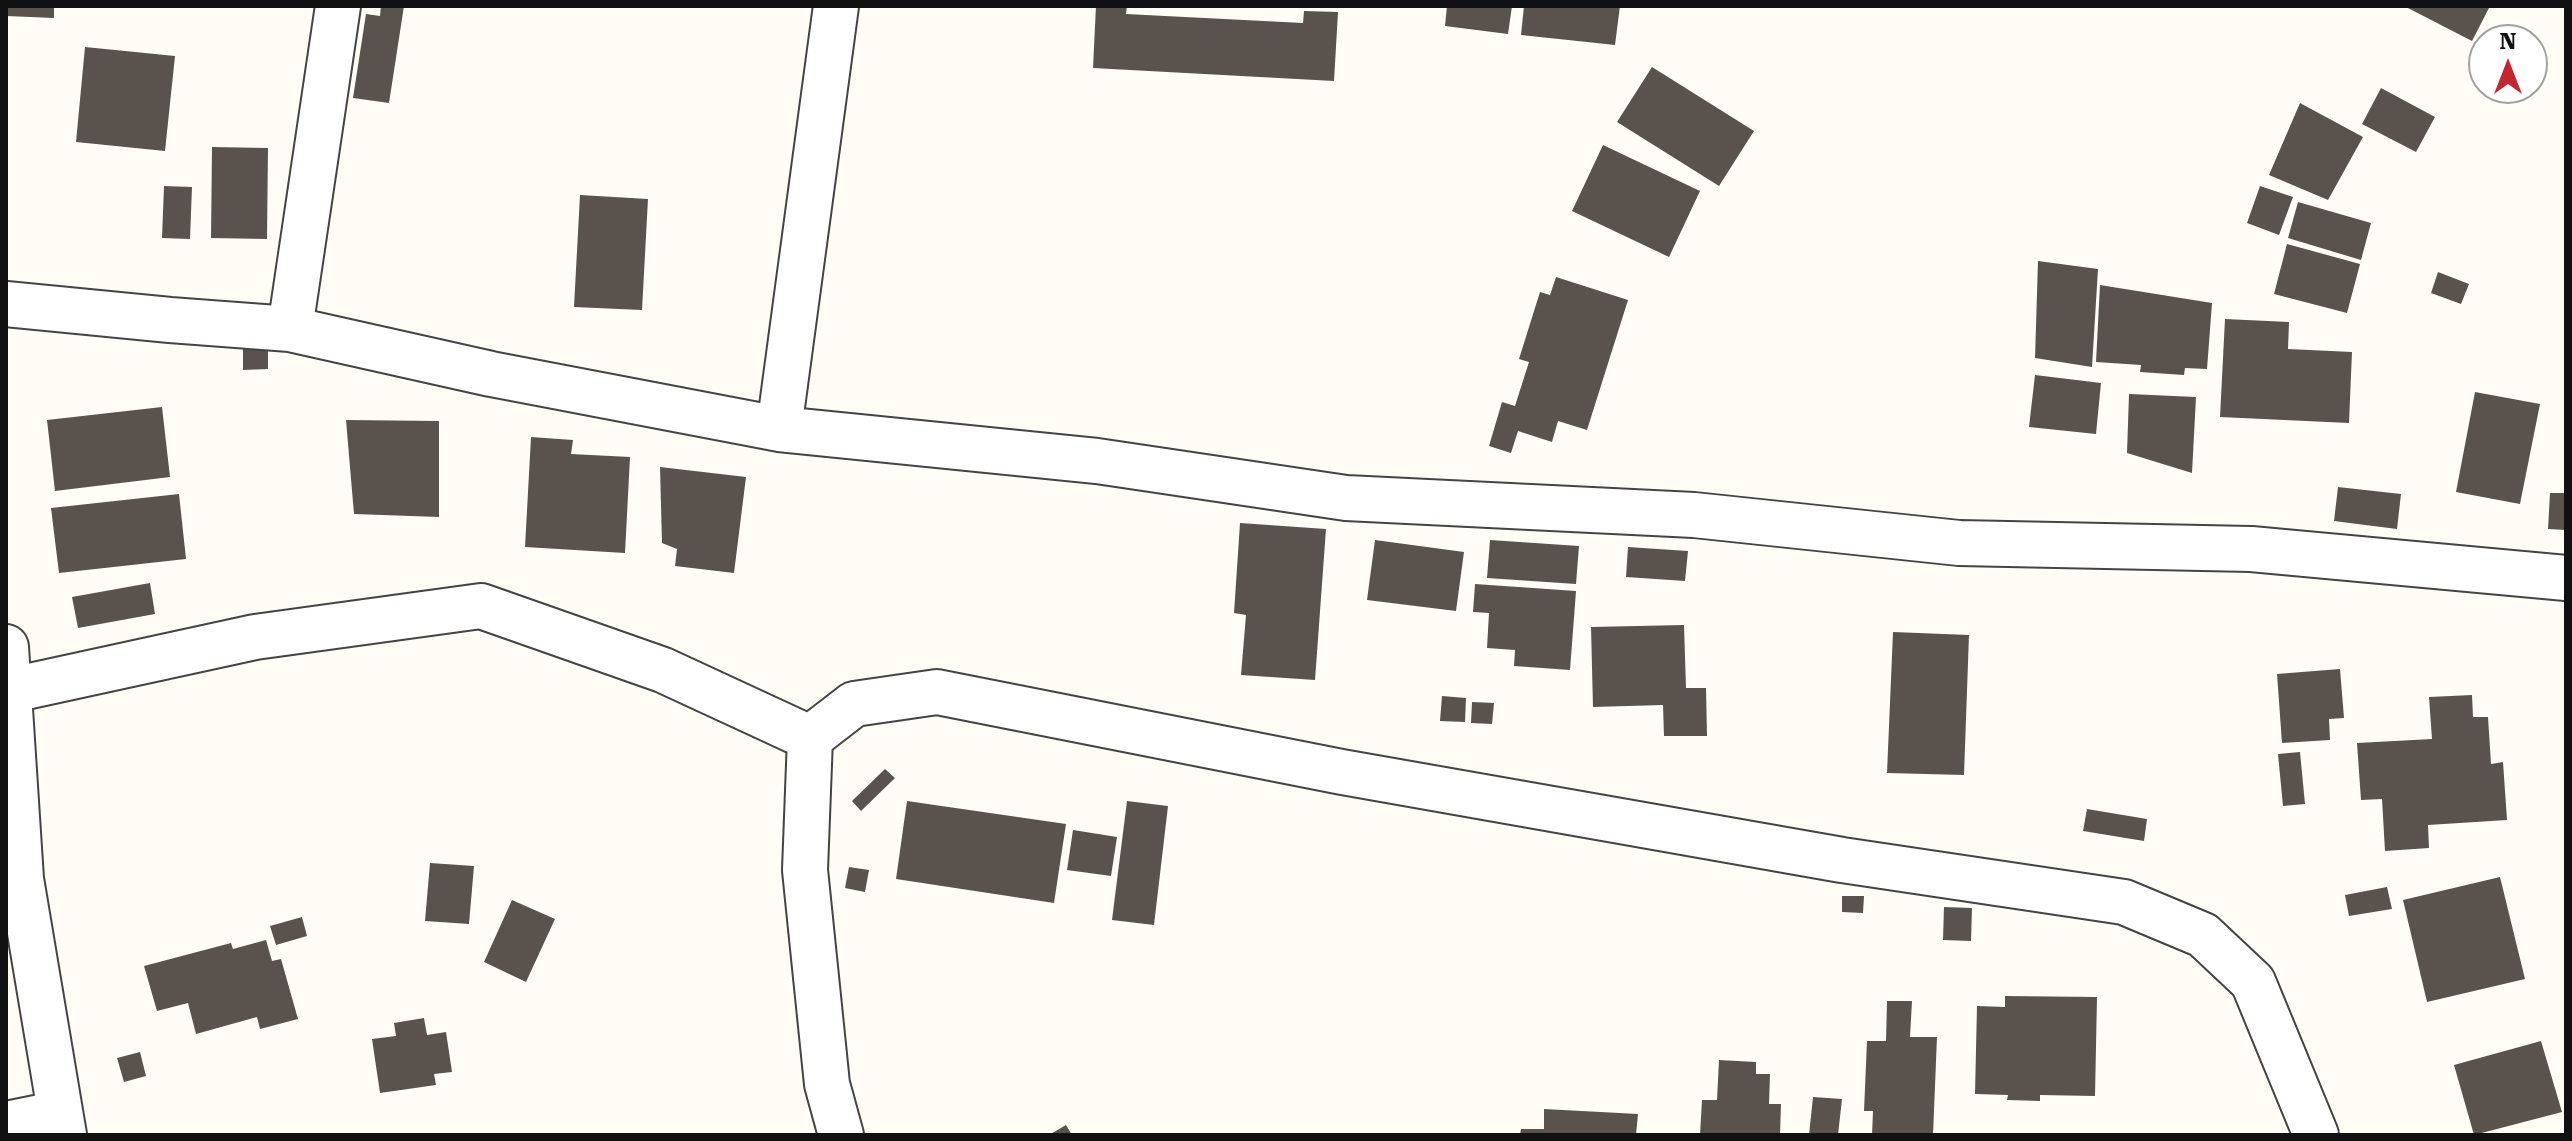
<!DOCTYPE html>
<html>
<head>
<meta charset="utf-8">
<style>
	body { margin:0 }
	#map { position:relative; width:2572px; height:1141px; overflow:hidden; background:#fffdf5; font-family:"Roboto Serif",serif }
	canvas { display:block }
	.frame { position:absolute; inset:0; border:8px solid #111; pointer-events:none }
	.north { position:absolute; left:2468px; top:24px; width:80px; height:80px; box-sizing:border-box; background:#fff; border:2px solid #a0a0a0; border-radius:50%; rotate:0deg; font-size:22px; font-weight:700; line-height:32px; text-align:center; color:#111 }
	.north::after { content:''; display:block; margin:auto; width:28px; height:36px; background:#c4262e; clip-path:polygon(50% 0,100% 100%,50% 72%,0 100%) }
</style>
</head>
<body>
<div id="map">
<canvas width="2572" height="1141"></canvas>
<div class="frame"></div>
<div class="north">N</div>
</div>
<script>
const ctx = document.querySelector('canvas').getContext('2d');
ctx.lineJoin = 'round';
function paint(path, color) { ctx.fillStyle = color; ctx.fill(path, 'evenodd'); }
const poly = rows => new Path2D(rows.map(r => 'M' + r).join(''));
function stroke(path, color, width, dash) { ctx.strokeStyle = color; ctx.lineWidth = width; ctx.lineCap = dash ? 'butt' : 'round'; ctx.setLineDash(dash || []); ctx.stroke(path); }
paint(poly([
	[6,6,54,6,54,18,6,16],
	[381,6,404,6,389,103,353,98,366,14,380,16],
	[1096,6,1127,6,1126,14,1303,23,1304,11,1338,12,1334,81,1093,68],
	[1447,6,1512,6,1508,34,1445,26],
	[1524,6,1620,6,1615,45,1521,35],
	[2404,6,2490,6,2472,41],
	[85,47,175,56,165,151,76,142],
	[1652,67,1754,131,1719,186,1617,122],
	[2381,88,2435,117,2416,152,2362,124],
	[2300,103,2363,137,2328,200,2269,175],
	[1603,145,1700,191,1669,257,1572,211],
	[212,147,268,148,267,239,211,238],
	[164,186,192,187,190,239,162,238],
	[2260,186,2293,197,2279,235,2247,223],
	[580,195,648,199,642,310,574,307],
	[2298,202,2371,223,2361,260,2288,238],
	[2287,244,2360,264,2347,313,2274,294],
	[2038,261,2098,269,2092,367,2035,358],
	[2438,272,2469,284,2461,304,2431,293],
	[1556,277,1628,300,1587,430,1558,421,1552,442,1518,431,1511,453,1489,446,1502,402,1515,406,1529,362,1519,359,1540,292,1550,295],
	[2100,285,2212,303,2207,369,2185,368,2184,375,2140,372,2141,365,2096,362],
	[2225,319,2289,322,2288,349,2352,352,2349,423,2220,417],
	[268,348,268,369,243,370,243,349],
	[2035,375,2101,383,2096,434,2029,427],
	[2475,392,2540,404,2520,504,2456,492],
	[2129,394,2196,397,2192,473,2127,453],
	[162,407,170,477,55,491,47,420],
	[346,420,439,421,439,517,354,514],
	[531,437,573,440,571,454,630,457,625,553,525,547],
	[660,467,746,477,734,573,675,566,677,549,662,543],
	[2338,487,2401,494,2397,529,2334,521],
	[2550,493,2566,493,2566,530,2548,529],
	[179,494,186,559,59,573,51,508],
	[1240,523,1326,529,1315,680,1241,675,1246,615,1234,613],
	[1375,540,1464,552,1456,611,1367,600],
	[1490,540,1579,546,1576,584,1487,578],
	[1628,547,1688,551,1685,581,1626,577],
	[150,583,155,614,78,628,72,597],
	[1475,584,1576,591,1570,670,1514,666,1515,650,1487,648,1489,613,1473,612],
	[1684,625,1686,688,1706,688,1707,736,1664,736,1663,705,1593,707,1591,627],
	[1893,632,1969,635,1964,775,1887,773],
	[2340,669,2344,718,2329,719,2330,740,2282,743,2277,674],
	[2472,695,2473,717,2488,717,2491,764,2503,762,2507,820,2428,825,2429,848,2385,851,2382,799,2361,800,2357,743,2432,739,2429,697],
	[1442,696,1466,698,1465,722,1440,721],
	[1472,702,1494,703,1492,724,1471,723],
	[2300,752,2305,804,2283,806,2278,754],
	[885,769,895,778,861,811,852,801],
	[907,801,1066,824,1054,903,896,879],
	[1127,801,1168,806,1154,925,1112,920],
	[2087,809,2147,819,2144,841,2083,831],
	[1073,830,1117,837,1111,876,1067,870],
	[430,863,474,866,469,924,425,921],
	[849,867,869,870,865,892,845,888],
	[2500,877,2525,979,2427,1002,2403,900],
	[2387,887,2392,909,2349,916,2345,895],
	[1842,896,1864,896,1863,913,1842,912],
	[512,900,555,919,526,982,484,962],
	[1944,907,1972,908,1971,941,1943,940],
	[302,917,307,936,276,945,270,926],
	[266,940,272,961,281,959,298,1019,260,1029,257,1017,196,1034,188,1003,157,1011,144,966,231,943,233,949],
	[2005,996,2097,997,2095,1096,2040,1095,2040,1101,2007,1100,2008,1095,1975,1094,1977,1006,2005,1007],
	[1887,1001,1912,1001,1910,1037,1937,1037,1933,1135,1872,1135,1873,1111,1864,1111,1867,1041,1886,1041],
	[424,1018,427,1035,446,1032,452,1072,434,1074,436,1085,380,1093,372,1039,396,1036,394,1023],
	[2541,1041,2562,1112,2474,1135,2454,1065],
	[140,1052,146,1076,124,1082,117,1058],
	[1719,1060,1756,1062,1756,1074,1770,1074,1769,1104,1781,1104,1780,1135,1700,1135,1702,1100,1717,1100],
	[1813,1097,1842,1099,1838,1135,1809,1135],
	[1544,1109,1638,1114,1636,1135,1520,1135,1521,1129,1544,1129],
	[1066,1125,1072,1135,1049,1135]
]), '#5a524d');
const minor = poly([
	[6,304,170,320,290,329,491,374,779,429,1097,461,1346,498,1694,515,1959,543,2251,549,2566,578],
	[290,329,338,6],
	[779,429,836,6],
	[6,647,21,879,64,1135],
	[7,691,255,637,481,606,663,670,810,738],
	[6,1124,60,1113],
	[841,1135,827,1084,805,870,810,738,854,704,937,692,1342,772,1842,860,2124,902,2203,935,2253,982,2316,1135]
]);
stroke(minor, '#444', 48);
stroke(minor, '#fff', 44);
</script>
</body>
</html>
